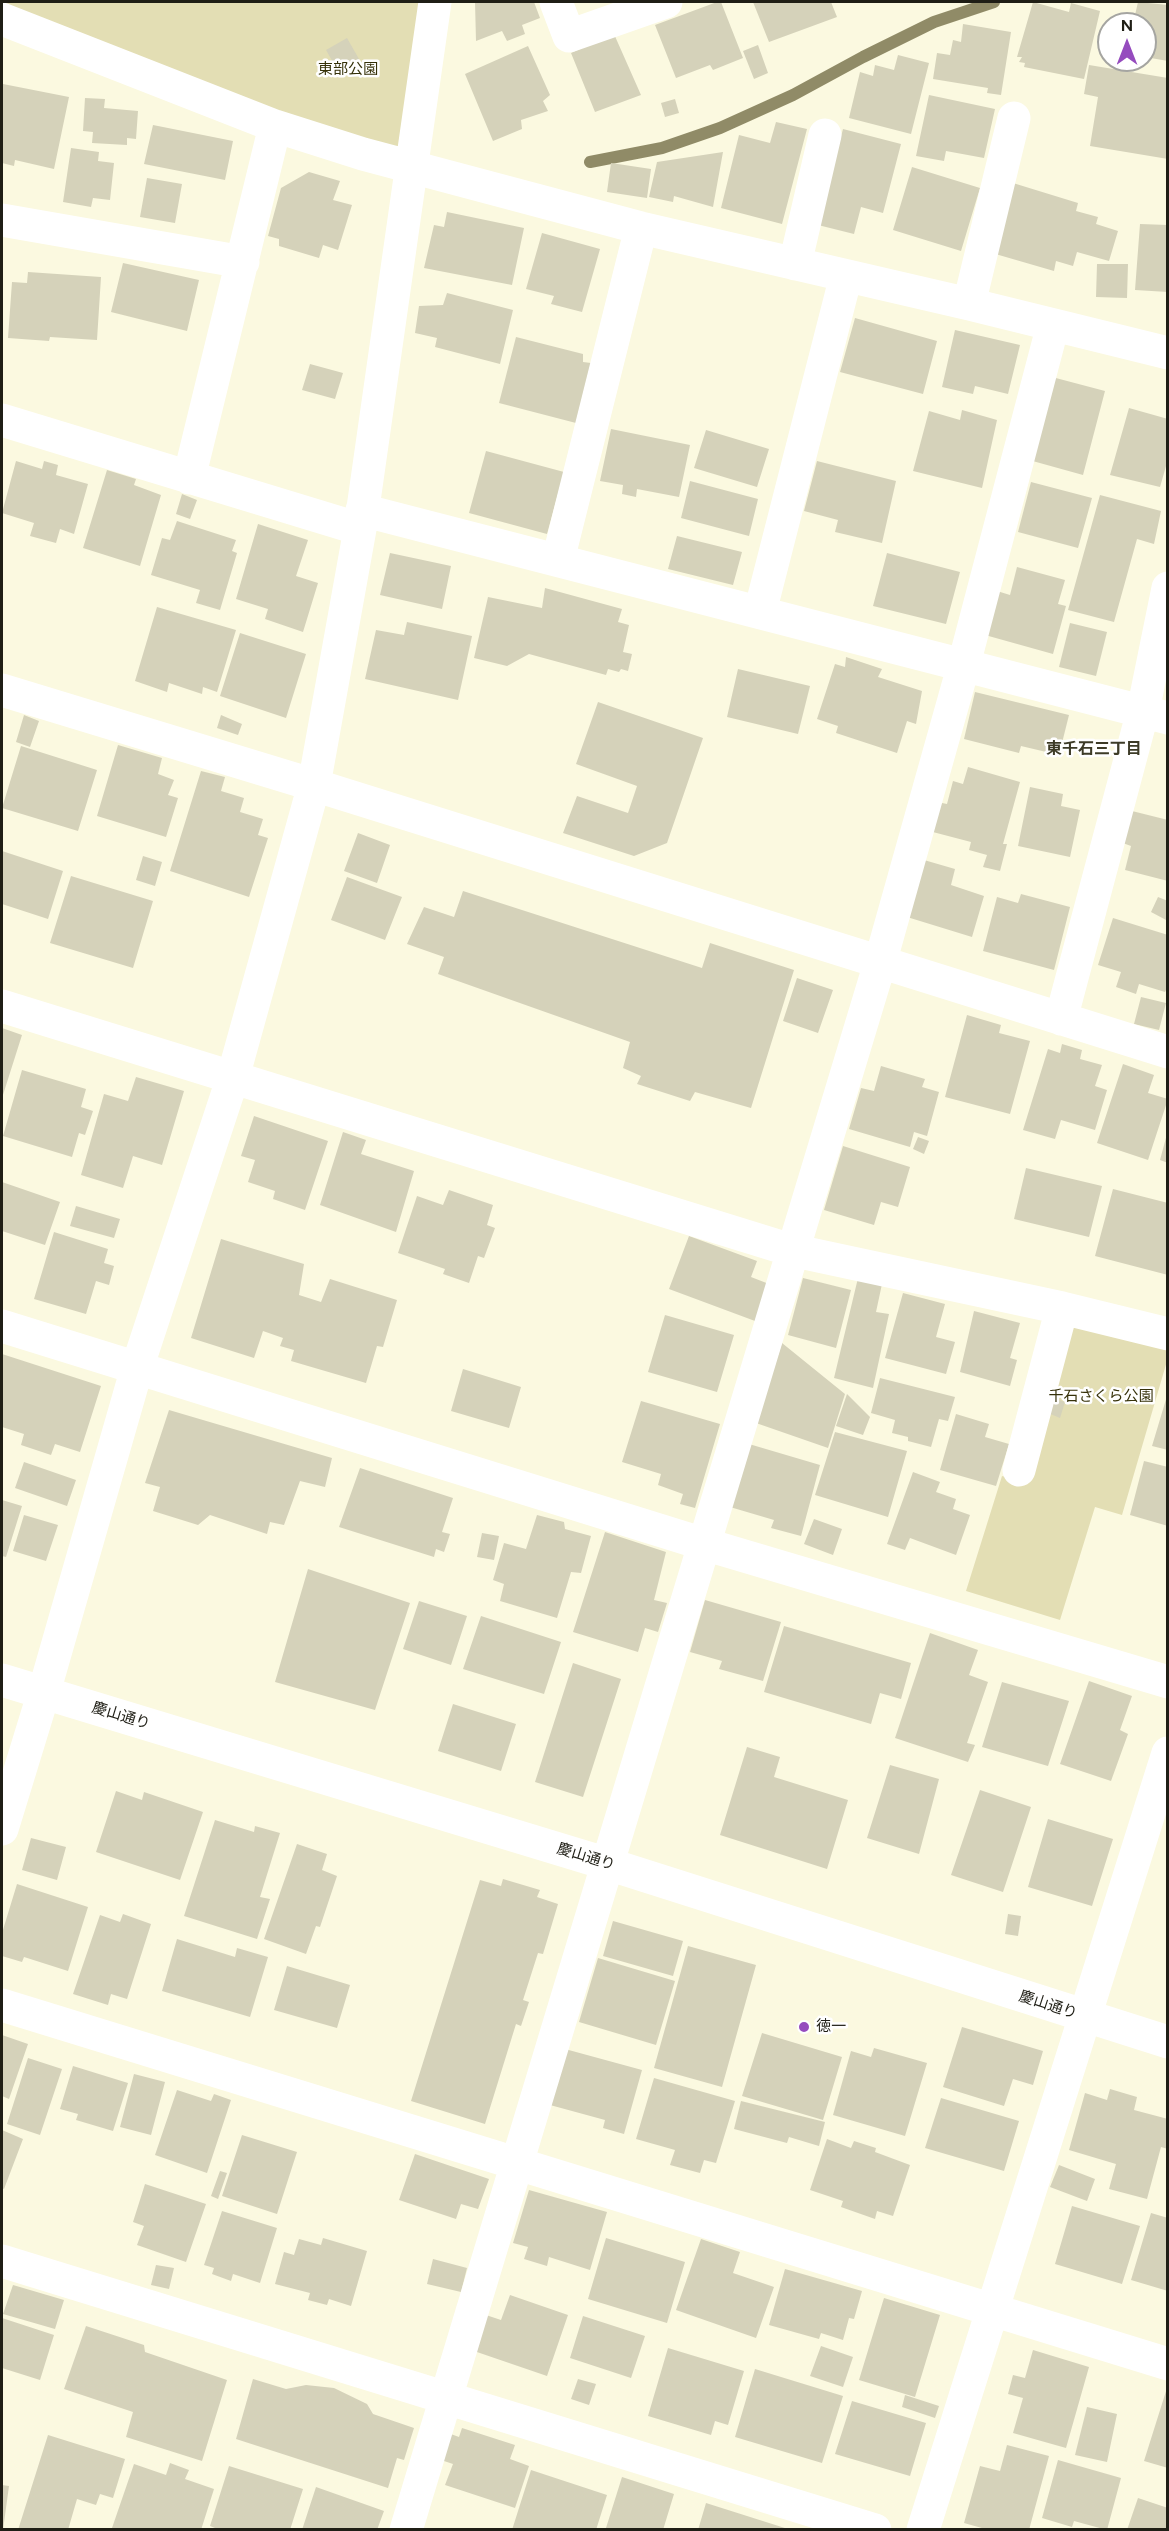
<!DOCTYPE html>
<html>
<head>
<meta charset="utf-8">
<style>
	body { margin:0 }
	#map { position:relative; width:1169px; height:2531px; overflow:hidden; background:#fbf9e0; font-family:Figtree,sans-serif }
	canvas { display:block }
	.frame { position:absolute; inset:0; border:3px solid #1f1e15; pointer-events:none }
	.north { position:absolute; left:1097px; top:12px; width:60px; height:60px; box-sizing:border-box; background:#fff; border:2px solid #a5a5a1; border-radius:50%; rotate:0deg; font-size:16px; font-weight:700; line-height:24px; text-align:center; color:#1f1e15 }
	.north::after { content:''; display:block; margin:auto; width:21px; height:27px; background:#954bbe; clip-path:polygon(50% 0,100% 100%,50% 72%,0 100%) }
</style>
</head>
<body>
<div id="map">
<canvas width="1169" height="2531"></canvas>
<div class="frame"></div>
<div class="north">N</div>
</div>
<script>
const ctx = document.querySelector('canvas').getContext('2d');
ctx.lineJoin = 'round';
function paint(path, color) { ctx.fillStyle = color; ctx.fill(path, 'evenodd'); }
const poly = rows => new Path2D(rows.map(r => 'M' + r).join(''));
function stroke(path, color, width, dash) { ctx.strokeStyle = color; ctx.lineWidth = width; ctx.lineCap = dash ? 'butt' : 'round'; ctx.setLineDash(dash || []); ctx.stroke(path); }
function drawText(font, color, halo, rows, align = 'center') {
  ctx.font = font + ' Figtree,"Noto Sans JP",sans-serif'; ctx.lineWidth = 5; ctx.setLineDash([]); ctx.textBaseline = 'middle'; ctx.strokeStyle = halo; ctx.fillStyle = color; for (const [text, x, y, turn = 0] of rows) {
    ctx.save(); ctx.translate(x, y); ctx.rotate((+turn || 0) * Math.PI / 180); ctx.textAlign = isNaN(turn) ? turn : align; if (halo) ctx.strokeText(text, 0, 0); ctx.fillText(text, 0, 0); ctx.restore();
  }
}
paint(poly([
	[2,2,429,2,406,158,2,16],
	[1069,1315,1167,1343,1167,1361,1122,1515,1095,1507,1060,1620,966,1591,1002,1476,1022,1482]
]), '#e3deb4');
stroke(poly([
	[590,162,662,148,720,128,793,95,863,57,934,22,994,2]
]), '#908b67', 12);
paint(poly([
	[475,2,534,2,540,18,522,25,525,34,507,41,502,31,476,41],
	[717,2,721,2,743,58,713,70,710,65,676,78,655,25],
	[753,2,831,2,837,17,769,42],
	[1033,2,1069,12,1071,3,1100,11,1084,79,1024,67,1025,63,1019,62,1022,57,1017,57],
	[1138,2,1168,5,1168,61,1145,57,1145,24,1133,24],
	[963,24,1011,32,1001,95,987,93,988,88,933,79,937,53,950,55,953,40,961,42],
	[614,34,641,95,595,112,571,53],
	[347,38,359,59,338,71,326,50],
	[758,45,768,73,754,79,743,51],
	[528,46,550,95,543,101,548,111,521,120,522,129,493,141,465,74],
	[898,55,929,63,911,134,849,118,860,72,873,76,875,65,894,70],
	[1089,65,1168,78,1168,159,1090,146,1098,97,1084,94],
	[3,84,69,97,54,169,15,160,14,166,2,163],
	[929,95,995,109,984,158,946,151,944,161,916,156],
	[85,98,105,99,104,108,138,111,136,139,127,138,127,145,92,143,93,132,83,131],
	[675,99,679,113,665,117,661,103],
	[776,122,807,129,782,224,721,208,739,135,770,143],
	[153,125,233,141,225,180,144,164],
	[843,129,901,144,883,213,861,207,854,234,818,225],
	[71,148,99,152,98,161,114,163,110,200,93,198,91,207,63,202],
	[723,152,713,207,674,196,673,202,649,197,657,162],
	[611,163,651,169,647,198,607,192],
	[912,167,980,188,961,251,893,230],
	[309,172,340,181,333,200,352,205,338,250,323,245,319,258,279,246,279,239,268,236,281,188],
	[147,178,182,184,175,223,140,217],
	[1013,183,1078,203,1076,211,1098,217,1096,224,1118,231,1109,261,1077,252,1073,266,1056,261,1054,271,992,253],
	[447,212,524,228,512,285,424,268,434,225,444,227],
	[1140,224,1168,225,1168,292,1135,290],
	[542,233,600,249,582,312,551,304,554,296,526,289],
	[123,263,199,280,187,331,111,312],
	[1097,264,1128,264,1127,298,1096,297],
	[28,272,101,277,97,340,50,337,49,341,8,338,12,282,27,283],
	[447,293,513,310,500,364,435,347,437,338,415,333,419,306,443,305],
	[855,318,937,341,923,394,840,372],
	[955,330,1020,345,1008,394,975,386,973,394,942,387],
	[516,337,583,354,583,362,591,363,576,423,499,403],
	[310,364,343,373,335,399,302,390],
	[1052,377,1105,391,1083,475,1029,460],
	[1129,408,1168,419,1168,459,1160,487,1110,475],
	[962,410,997,420,982,488,913,471,929,411,960,420],
	[611,429,690,445,679,497,637,489,636,497,622,494,623,485,600,481],
	[706,430,769,449,757,487,694,468],
	[486,451,564,472,547,534,469,513],
	[16,461,42,469,44,461,58,465,56,475,88,484,74,534,60,529,56,543,30,536,34,523,2,513],
	[817,461,896,481,882,543,835,532,838,520,804,511],
	[107,470,136,479,134,485,161,495,140,566,83,548],
	[690,481,758,499,749,536,681,518],
	[1031,482,1092,498,1078,548,1018,532],
	[182,494,197,500,190,519,176,514],
	[1100,495,1161,511,1154,544,1137,539,1114,622,1068,610],
	[177,521,236,540,232,551,237,553,220,610,196,603,200,590,151,575,162,538,170,540],
	[258,524,308,540,296,576,318,583,303,632,265,619,268,609,236,599],
	[677,536,742,552,733,585,668,569],
	[390,553,451,566,442,609,380,595],
	[887,553,960,572,946,624,873,606],
	[1017,567,1065,580,1058,604,1066,606,1053,654,985,635,997,591,1010,595],
	[545,588,622,609,618,622,629,625,623,652,632,654,628,671,621,669,619,672,608,669,606,675,529,654,507,666,474,658,488,597,542,608],
	[157,607,236,630,217,692,203,687,202,694,169,683,167,692,135,681],
	[407,622,472,636,458,700,365,679,376,630,404,635],
	[1070,623,1107,632,1096,676,1059,667],
	[240,633,306,654,286,718,220,696],
	[846,657,882,669,878,677,922,691,916,724,907,721,897,753,836,733,838,726,817,719,835,664,845,667],
	[738,669,810,686,798,734,727,717],
	[975,692,1069,715,1059,755,1021,746,1019,753,964,739],
	[598,702,703,738,667,843,634,856,563,833,577,796,628,813,637,786,576,764],
	[24,715,39,721,30,747,16,742],
	[221,715,242,724,238,735,217,728],
	[118,745,162,758,158,774,174,780,168,795,178,798,166,837,97,816],
	[21,746,97,770,78,831,2,808],
	[968,767,1020,782,1003,844,1007,844,1000,871,983,867,987,855,969,850,971,842,929,831,937,802,947,804,953,781,963,784],
	[201,771,225,777,221,791,244,798,240,812,263,819,258,835,268,838,249,897,170,871],
	[1030,787,1063,794,1061,806,1080,810,1070,857,1018,846],
	[1128,810,1168,820,1168,881,1125,870,1131,846,1120,842],
	[358,833,390,845,377,883,344,871],
	[2,851,63,871,48,919,2,904],
	[143,856,162,862,155,886,136,880],
	[924,860,955,869,951,885,984,896,972,937,907,917],
	[71,876,153,901,133,968,50,943],
	[347,877,402,897,385,940,331,920],
	[463,891,702,968,710,943,794,970,751,1108,695,1092,690,1101,637,1084,641,1076,623,1068,630,1042,438,974,444,957,407,944,424,907,454,917],
	[1021,894,1070,907,1054,970,983,951,997,897,1018,903],
	[1158,897,1168,901,1168,921,1151,912],
	[1113,918,1168,935,1168,986,1165,992,1139,984,1136,994,1116,987,1121,972,1098,965],
	[797,978,833,990,818,1033,783,1021],
	[1141,997,1166,1003,1159,1030,1134,1024],
	[967,1015,1001,1025,999,1033,1030,1041,1010,1114,945,1097],
	[2,1028,22,1035,2,1098],
	[1062,1044,1082,1050,1080,1059,1102,1065,1095,1086,1107,1090,1095,1130,1061,1120,1055,1139,1023,1130,1048,1049,1060,1053],
	[1123,1064,1154,1075,1148,1093,1168,1099,1148,1160,1097,1143],
	[881,1066,925,1079,922,1087,939,1092,927,1136,914,1132,910,1147,849,1129,861,1088,874,1091],
	[22,1070,86,1089,81,1107,93,1111,85,1135,79,1133,72,1157,3,1136],
	[136,1077,184,1091,162,1165,133,1156,123,1188,81,1175,104,1094,128,1101],
	[254,1116,328,1141,305,1210,273,1199,275,1191,248,1182,255,1160,241,1156],
	[343,1132,366,1140,361,1154,414,1171,396,1232,320,1205],
	[1167,1134,1168,1134,1168,1163,1160,1160],
	[918,1137,929,1141,924,1154,913,1149],
	[843,1146,910,1167,898,1207,881,1202,874,1225,824,1210],
	[1026,1168,1102,1186,1089,1237,1014,1219],
	[2,1182,60,1202,45,1245,2,1231],
	[1113,1189,1168,1203,1168,1275,1095,1256],
	[449,1190,493,1205,487,1225,495,1228,484,1258,478,1256,469,1283,443,1274,445,1269,398,1253,417,1196,443,1205],
	[76,1206,120,1219,114,1238,70,1226],
	[54,1232,108,1249,104,1263,114,1266,109,1285,96,1281,86,1314,34,1299],
	[689,1236,757,1261,751,1277,769,1284,755,1321,669,1289],
	[221,1239,304,1264,299,1295,321,1302,330,1279,397,1300,383,1347,377,1346,366,1383,291,1361,294,1350,280,1346,283,1338,263,1331,254,1358,191,1338],
	[803,1278,851,1290,836,1348,788,1335],
	[858,1278,882,1284,876,1312,889,1314,873,1388,834,1378],
	[903,1293,945,1304,936,1337,955,1342,946,1374,885,1358],
	[974,1311,1020,1323,1010,1358,1017,1360,1010,1386,960,1372],
	[665,1315,734,1335,717,1392,648,1372],
	[782,1343,845,1394,828,1448,756,1423],
	[2,1354,101,1386,80,1452,55,1444,51,1455,21,1445,24,1434,2,1427],
	[463,1369,521,1387,509,1428,451,1411],
	[880,1378,955,1397,948,1421,939,1419,931,1447,908,1441,908,1437,892,1433,895,1420,871,1413],
	[847,1394,870,1417,863,1435,836,1426],
	[1167,1396,1168,1396,1168,1450,1152,1446],
	[1053,1398,1065,1402,1060,1418,1048,1413],
	[641,1401,720,1424,695,1508,680,1504,683,1494,658,1485,661,1474,622,1462],
	[169,1410,332,1458,325,1487,300,1481,284,1525,270,1522,267,1534,210,1515,198,1525,153,1511,160,1487,145,1483],
	[956,1414,989,1424,985,1437,1009,1444,996,1486,940,1470],
	[835,1432,907,1451,888,1517,815,1495],
	[749,1444,820,1465,801,1536,771,1528,774,1520,730,1507],
	[1144,1461,1168,1467,1168,1526,1130,1515],
	[24,1462,76,1480,67,1506,15,1488],
	[360,1468,453,1498,442,1532,450,1534,444,1552,436,1549,434,1557,339,1527],
	[913,1472,940,1482,936,1492,956,1499,953,1509,970,1515,956,1555,910,1538,905,1550,887,1544],
	[2,1500,22,1506,6,1557,2,1556],
	[24,1515,58,1525,46,1561,13,1551],
	[537,1515,564,1522,565,1529,591,1536,581,1573,571,1572,557,1618,500,1601,504,1584,493,1580,504,1543,526,1549],
	[814,1519,842,1529,833,1555,804,1544],
	[605,1532,666,1552,654,1600,667,1603,658,1632,645,1628,638,1652,573,1632],
	[482,1533,499,1536,494,1560,477,1557],
	[308,1569,410,1603,375,1710,275,1682],
	[705,1600,781,1622,763,1681,719,1669,722,1661,690,1652],
	[419,1601,467,1616,451,1665,403,1649],
	[481,1616,561,1642,544,1694,463,1669],
	[784,1626,911,1663,901,1699,880,1693,871,1724,764,1692],
	[930,1633,978,1650,969,1675,988,1682,967,1743,975,1745,968,1762,895,1738],
	[573,1663,621,1679,583,1797,535,1782],
	[1089,1681,1132,1696,1120,1730,1128,1734,1111,1781,1060,1764],
	[1002,1682,1069,1701,1048,1766,982,1747],
	[453,1704,516,1724,501,1771,438,1751],
	[747,1747,780,1757,774,1777,848,1800,827,1869,720,1835],
	[890,1765,939,1779,919,1854,867,1838],
	[980,1790,1031,1807,1003,1892,951,1875],
	[116,1791,142,1800,144,1792,203,1812,180,1880,96,1852],
	[1048,1819,1113,1839,1092,1906,1028,1887],
	[215,1820,254,1832,255,1826,280,1833,260,1897,270,1899,257,1939,184,1916],
	[31,1838,66,1847,57,1880,22,1870],
	[297,1844,327,1854,322,1870,337,1876,320,1927,316,1926,306,1954,264,1939],
	[503,1879,540,1890,537,1897,558,1904,543,1954,538,1953,523,2000,529,2002,521,2026,516,2024,485,2124,411,2101,480,1880,501,1886],
	[17,1884,88,1907,68,1971,24,1957,22,1962,2,1956,2,1933],
	[123,1914,151,1924,127,1999,111,1994,108,2005,73,1994,100,1915,120,1922],
	[1008,1914,1021,1916,1018,1936,1005,1934],
	[613,1921,683,1941,673,1976,603,1956],
	[177,1939,235,1957,237,1948,268,1957,250,2017,162,1991],
	[688,1946,756,1965,722,2087,654,2068],
	[598,1958,675,1981,656,2045,579,2022],
	[287,1966,350,1985,337,2028,274,2010],
	[962,2027,1043,2051,1033,2085,1013,2079,1004,2106,943,2087],
	[762,2033,842,2057,823,2120,742,2096],
	[2,2035,28,2044,9,2099,2,2096],
	[874,2048,927,2063,905,2136,833,2115,851,2051,871,2057],
	[565,2049,642,2070,624,2134,603,2128,605,2120,550,2105],
	[28,2058,62,2069,40,2135,7,2124],
	[73,2066,128,2083,113,2131,76,2120,78,2114,60,2109],
	[134,2074,165,2082,151,2135,120,2127],
	[654,2078,735,2101,716,2163,704,2160,700,2173,670,2165,675,2150,636,2139],
	[1110,2089,1137,2097,1134,2110,1168,2119,1168,2149,1161,2147,1147,2199,1109,2189,1116,2164,1069,2150,1085,2093,1107,2100],
	[177,2090,211,2101,214,2094,231,2100,207,2173,155,2155],
	[941,2098,1019,2121,1004,2171,925,2148],
	[741,2101,825,2122,819,2146,789,2137,787,2143,734,2129],
	[2,2130,23,2139,4,2189,2,2188],
	[242,2135,297,2152,277,2214,222,2196],
	[827,2139,851,2148,854,2141,876,2148,875,2152,910,2165,893,2216,877,2211,875,2219,841,2207,843,2201,810,2190],
	[415,2154,489,2179,478,2209,461,2204,456,2219,399,2200],
	[1059,2165,1095,2179,1087,2201,1050,2187],
	[220,2171,227,2173,218,2199,211,2196],
	[145,2184,206,2204,186,2262,137,2245,144,2226,133,2222],
	[529,2190,607,2212,590,2270,549,2257,547,2266,524,2259,528,2247,513,2243],
	[1072,2206,1140,2226,1122,2284,1055,2264],
	[222,2211,277,2228,260,2283,233,2274,231,2281,212,2274,214,2268,204,2265],
	[1151,2213,1168,2218,1168,2291,1131,2280],
	[323,2238,367,2251,351,2306,329,2299,327,2305,308,2300,310,2293,275,2284,284,2252,294,2255,299,2239,321,2245],
	[606,2238,685,2262,667,2323,588,2299],
	[701,2239,740,2252,733,2273,774,2287,756,2338,676,2310],
	[433,2259,467,2268,461,2292,427,2284],
	[156,2265,174,2268,169,2289,151,2285],
	[785,2269,862,2291,854,2319,849,2318,843,2340,821,2333,819,2339,769,2325],
	[13,2285,64,2300,55,2329,3,2314],
	[510,2295,568,2315,547,2376,474,2351,486,2315,501,2320],
	[884,2298,940,2315,915,2397,859,2380],
	[583,2316,645,2336,631,2378,570,2358],
	[2,2318,54,2335,40,2380,2,2368],
	[86,2326,144,2345,145,2352,227,2380,202,2461,126,2437,133,2412,64,2389],
	[821,2346,853,2357,843,2387,810,2376],
	[668,2348,744,2371,728,2425,715,2421,711,2435,648,2416],
	[1033,2350,1089,2367,1066,2448,1013,2433,1023,2398,1008,2394,1013,2375,1025,2378],
	[755,2369,843,2396,822,2463,735,2437],
	[253,2379,286,2389,306,2385,334,2388,367,2404,373,2414,414,2428,404,2460,397,2458,388,2488,236,2439],
	[578,2379,596,2384,589,2405,571,2399],
	[1167,2388,1168,2388,1168,2468,1144,2461],
	[905,2395,939,2406,935,2418,902,2407],
	[852,2401,926,2423,910,2476,835,2454],
	[1087,2407,1117,2414,1107,2462,1075,2455],
	[462,2428,515,2445,510,2459,529,2466,515,2508,445,2485,453,2464,438,2459,448,2433,459,2437],
	[48,2435,125,2459,113,2498,100,2494,96,2505,77,2499,68,2530,18,2530],
	[1007,2445,1049,2456,1029,2530,989,2530,964,2523,980,2466,1000,2471],
	[1058,2460,1121,2478,1107,2530,1074,2521,1072,2527,1042,2518],
	[170,2463,189,2470,185,2479,214,2489,201,2530,112,2528,134,2464,166,2475],
	[229,2466,303,2489,290,2530,220,2530,210,2526],
	[531,2470,607,2495,596,2530,512,2530],
	[622,2477,674,2494,663,2530,606,2528],
	[2,2485,9,2486,3,2530,2,2530],
	[316,2487,384,2511,377,2530,302,2530],
	[1138,2498,1168,2508,1168,2530,1127,2530],
	[706,2503,788,2529,788,2530,698,2530]
]), '#d5d2ba');
stroke(poly([
	[556,2,569,36,666,2],
	[2,19,275,126,363,154,641,228,969,304,1168,353],
	[2,220,243,262],
	[795,264,825,135],
	[969,304,1014,118],
	[2,420,360,529],
	[189,478,275,126],
	[362,510,1168,718],
	[558,560,641,228],
	[760,612,846,276],
	[2,690,314,785,1168,1052],
	[2,1006,791,1250,1062,1308,1168,1334],
	[1061,1019,1143,711,1168,588],
	[2,1326,704,1544,1168,1682],
	[1019,1470,1062,1308],
	[2,1680,608,1864,1168,2042],
	[2,1829,44,1692,137,1368,233,1077,314,785,360,529,435,2],
	[2,2005,1168,2364],
	[2,2261,875,2530],
	[406,2530,880,963,964,664,1053,325],
	[923,2530,1168,1753]
]), '#fff', 33);
for (const [x, y, r, color] of [
	[804,2027,6,"#954bbe"]
]) { const dot = new Path2D(); dot.arc(x, y, r, 0, 2 * Math.PI); ctx.fillStyle = color; ctx.fill(dot); stroke(dot, '#fff', 2); }
drawText('15px', '#363109', '#fff', [
	["東部公園",348,70],
	["千石さくら公園",1101,1397]
]);
drawText('15px', '#1f1e15', '#fff', [
	["慶山通り",121,1716,17],
	["慶山通り",586,1857,17],
	["慶山通り",1048,2005,18]
]);
drawText('15px', '#1f1e15', '#fff', [
	["徳一",816,2027]
], 'left');
drawText('bold 16px', '#3d3b27', '#fff', [
	["東千石三丁目",1094,749]
]);
</script>
</body>
</html>
